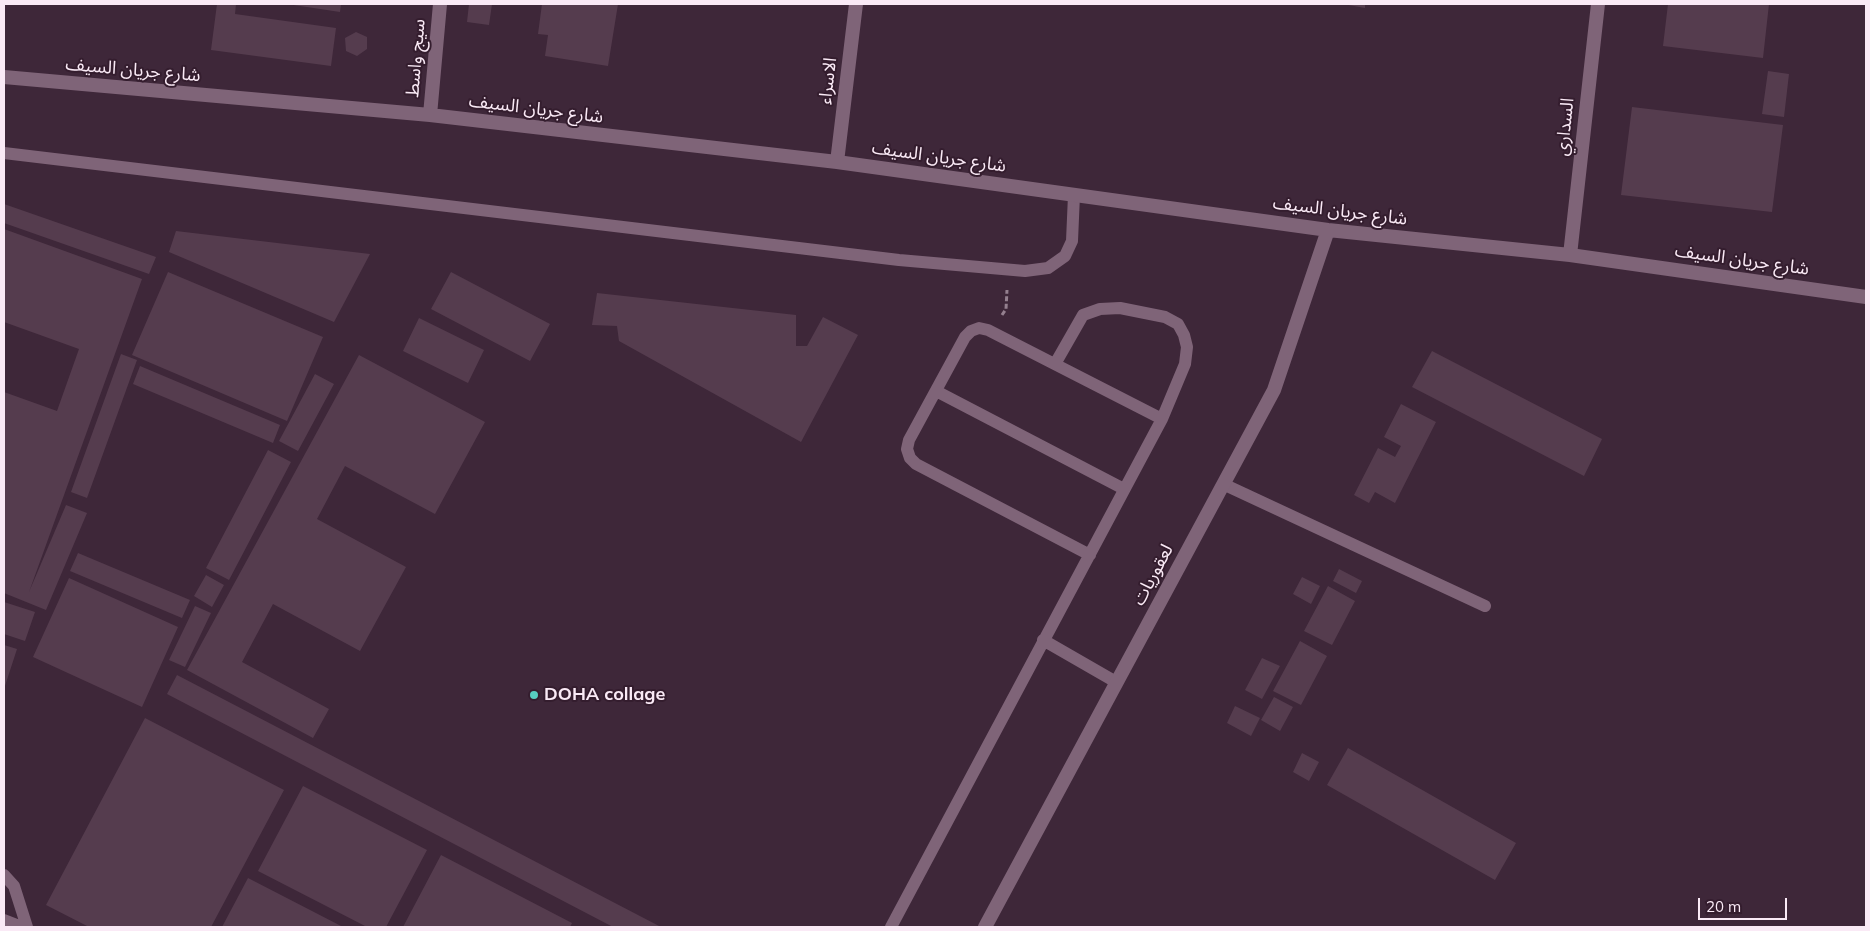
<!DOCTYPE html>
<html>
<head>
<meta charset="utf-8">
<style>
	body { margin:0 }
	#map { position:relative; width:1870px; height:931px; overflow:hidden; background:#3e2739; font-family:Mulish,sans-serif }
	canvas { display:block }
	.frame { position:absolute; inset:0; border:5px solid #faeaf6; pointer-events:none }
	.scale { position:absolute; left:1698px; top:898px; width:89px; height:22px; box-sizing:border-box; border:2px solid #faeaf6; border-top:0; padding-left:6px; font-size:15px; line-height:18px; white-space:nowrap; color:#faeaf6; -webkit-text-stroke:4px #341d2e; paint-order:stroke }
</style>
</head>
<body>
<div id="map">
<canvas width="1870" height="931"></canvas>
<div class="frame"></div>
<div class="scale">20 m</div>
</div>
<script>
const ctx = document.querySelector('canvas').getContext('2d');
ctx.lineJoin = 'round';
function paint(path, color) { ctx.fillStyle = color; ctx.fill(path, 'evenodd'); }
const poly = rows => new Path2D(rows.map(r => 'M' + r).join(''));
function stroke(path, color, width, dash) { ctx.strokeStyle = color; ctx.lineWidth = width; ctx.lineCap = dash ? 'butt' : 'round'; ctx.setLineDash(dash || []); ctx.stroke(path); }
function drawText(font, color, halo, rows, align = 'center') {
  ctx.font = font + ' Mulish,"Noto Sans Arabic",sans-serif'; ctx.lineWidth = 4; ctx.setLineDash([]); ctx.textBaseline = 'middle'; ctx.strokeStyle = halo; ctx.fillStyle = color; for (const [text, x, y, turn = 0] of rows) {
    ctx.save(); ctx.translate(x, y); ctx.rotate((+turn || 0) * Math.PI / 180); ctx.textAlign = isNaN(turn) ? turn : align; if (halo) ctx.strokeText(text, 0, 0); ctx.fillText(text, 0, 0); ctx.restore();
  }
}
paint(poly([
	[217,4,236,4,235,14,336,28,331,66,211,50],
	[287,4,341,4,340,12],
	[469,4,492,4,489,25,467,22],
	[542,4,618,4,608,66,545,56,548,35,538,34],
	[1343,4,1365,4,1365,8],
	[1668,4,1769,4,1763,58,1663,46],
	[356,32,367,37,367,49,357,56,346,51,345,38],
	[1768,71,1789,74,1784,117,1762,114],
	[1632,107,1783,125,1772,212,1621,195],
	[4,204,156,257,149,274,4,223],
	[4,229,142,279,29,592,66,505,87,513,46,610,4,593,4,392,57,411,79,349,4,322],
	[176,231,370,254,334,322,169,252],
	[168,272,323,337,287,421,132,355],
	[451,272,550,324,530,361,431,309],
	[597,293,796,315,796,346,807,346,823,317,858,335,801,442,619,341,617,326,592,325],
	[419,318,484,350,468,383,403,351],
	[1432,351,1602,439,1584,476,1412,387],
	[121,354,137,360,87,498,71,492],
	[359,355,485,422,435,514,345,466,317,519,406,567,360,651,273,604,242,662,329,709,313,738,187,670],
	[140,366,280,425,273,443,133,384],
	[315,374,334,384,298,451,279,441],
	[1401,404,1436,422,1395,503,1375,492,1369,503,1354,495,1378,448,1395,457,1401,446,1384,437],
	[268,450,291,462,229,580,206,568],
	[78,553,190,600,182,618,70,571],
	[1339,569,1362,581,1356,593,1333,581],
	[206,575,224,585,212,607,194,596],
	[1302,577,1320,586,1311,604,1293,594],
	[69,578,178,627,142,707,33,657],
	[1328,586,1355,601,1332,645,1304,631],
	[4,602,35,612,25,641,4,634],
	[195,606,211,613,185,667,169,660],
	[1300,641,1327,656,1301,705,1273,691],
	[4,645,17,649,4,689],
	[1262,658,1280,666,1262,699,1245,690],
	[177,675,661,927,613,927,167,694],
	[1274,697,1293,707,1280,731,1261,720],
	[1235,706,1260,718,1251,736,1227,723],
	[145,718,284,790,211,927,89,927,46,905],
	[1348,748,1516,843,1495,880,1327,785],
	[1302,753,1319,762,1309,781,1293,772],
	[303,786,427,850,386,927,367,927,258,871],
	[441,855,572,923,570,927,403,927],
	[248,878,343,927,222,927]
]), '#553c4e');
stroke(poly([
	[1002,315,1006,309,1007,290]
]), '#94808f', 3, [5, 2.5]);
stroke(poly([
	[4,153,899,260,1025,271,1048,268,1065,256,1072,241,1074,195],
	[936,391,1124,489],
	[1223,484,1485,606],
	[1090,555,916,464,910,458,907,449,909,440,965,337,971,331,979,328,988,330,1162,419],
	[1043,640,1116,682],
	[4,875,14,886,27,927],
	[4,920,22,927],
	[891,927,1162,419,1185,364,1187,347,1184,335,1178,324,1165,317,1120,308,1100,309,1083,315,1055,364]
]), '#7f6478', 12);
stroke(poly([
	[4,77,430,115,837,162,1328,230,1570,255,1866,297],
	[430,115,440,4],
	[837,162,856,4],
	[1570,255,1598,4],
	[985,927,1274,390,1328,230]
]), '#7f6478', 14);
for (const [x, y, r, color] of [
	[534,695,5,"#57cec1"]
]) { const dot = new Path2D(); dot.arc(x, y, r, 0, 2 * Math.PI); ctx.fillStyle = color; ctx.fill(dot); stroke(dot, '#341d2e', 2); }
drawText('18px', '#faeaf6', '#341d2e', [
	["سيج واسط",416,58,-85],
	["شارع جريان السيف",133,70,5],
	["الاسراء",828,81,-83],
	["شارع جريان السيف",536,109,7],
	["السداري",1565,127,-84],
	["شارع جريان السيف",939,157,8],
	["شارع جريان السيف",1340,211,7],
	["شارع جريان السيف",1742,260,8],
	["لعقوريات",1153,575,-62]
]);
drawText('bold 18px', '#faeaf6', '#341d2e', [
	["DOHA collage",544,695]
], 'left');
</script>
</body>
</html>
